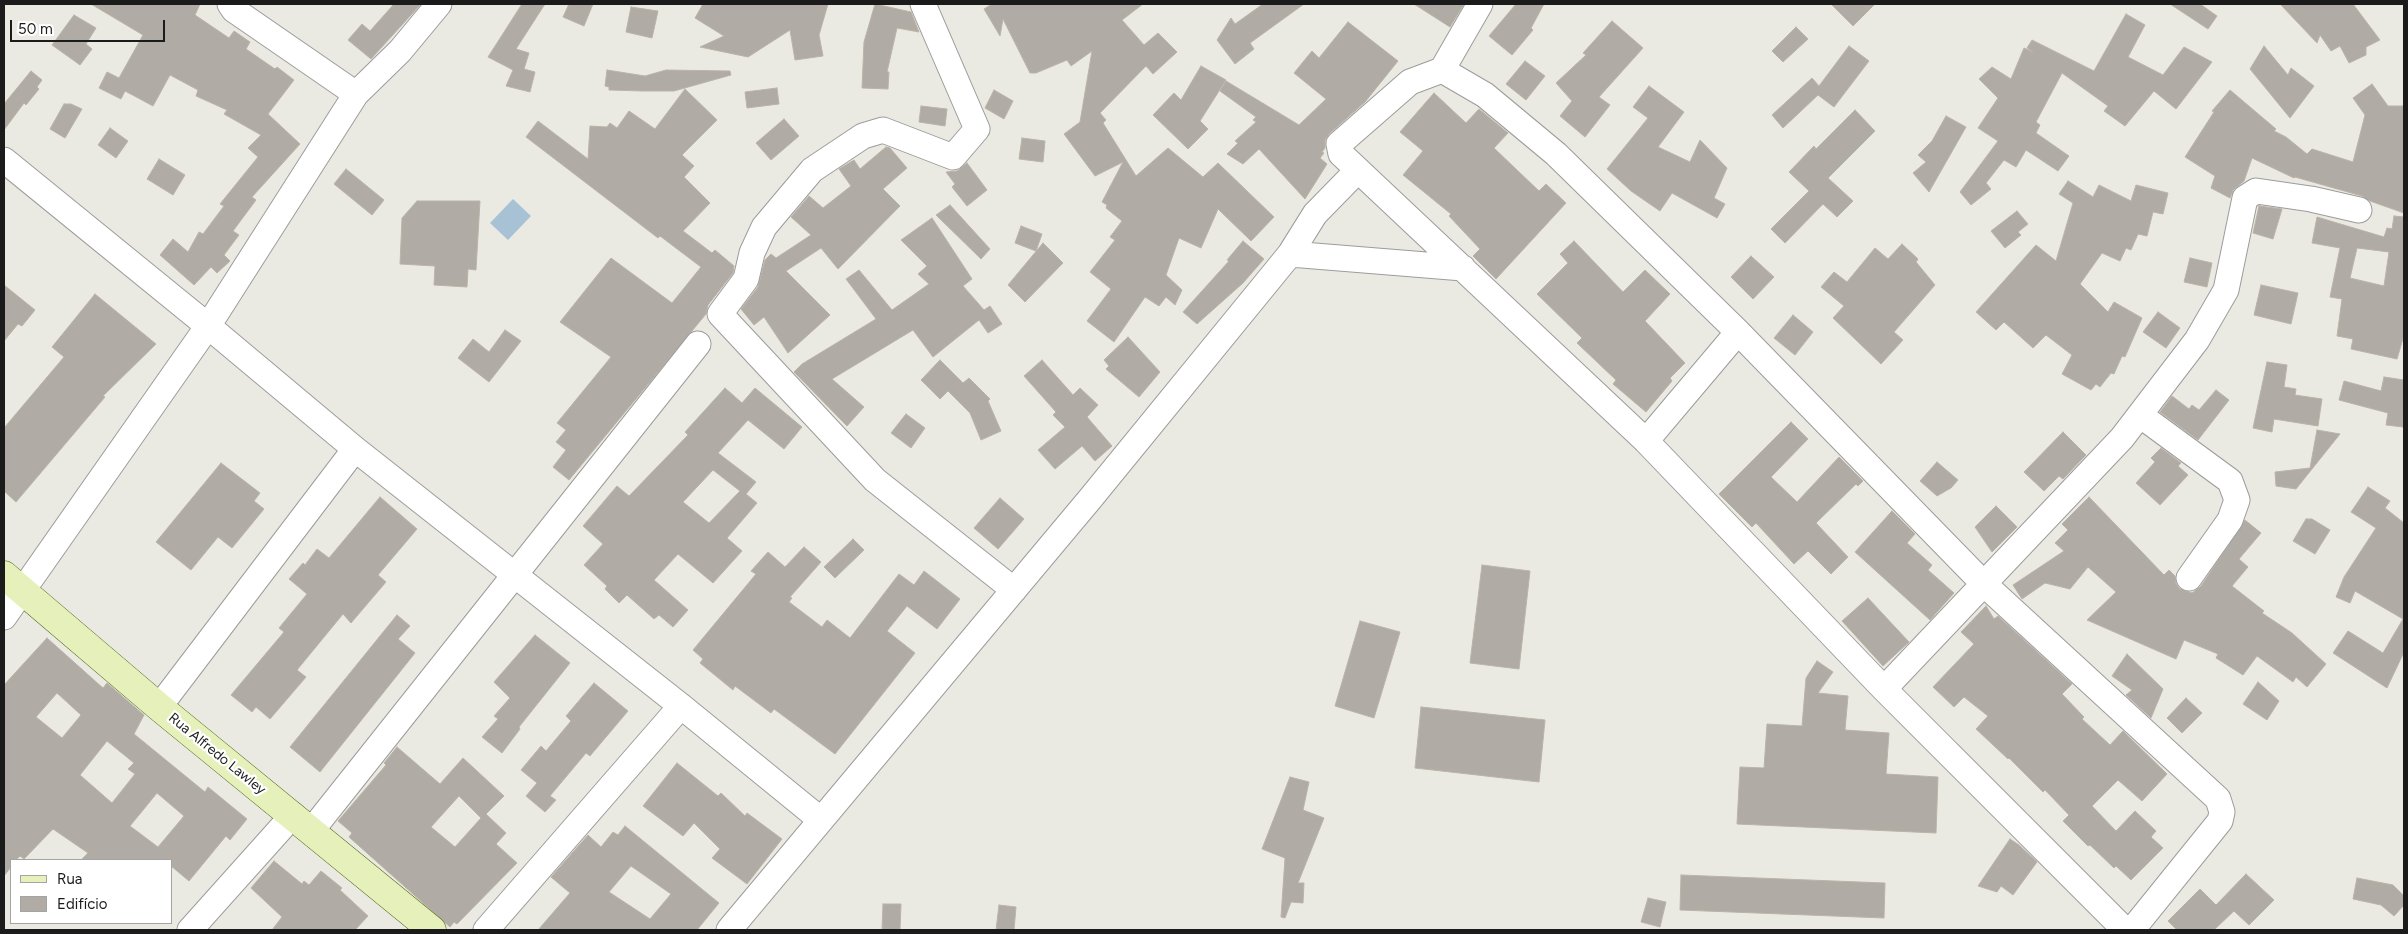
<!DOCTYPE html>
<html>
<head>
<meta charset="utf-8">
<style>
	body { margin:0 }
	#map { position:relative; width:2408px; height:934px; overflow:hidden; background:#ebeae2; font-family:Figtree,sans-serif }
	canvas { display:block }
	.frame { position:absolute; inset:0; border:5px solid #1b1b1b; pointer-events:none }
	.legend { position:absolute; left:10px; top:859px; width:162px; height:65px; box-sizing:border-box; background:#fff; border:1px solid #a4a4a4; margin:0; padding:6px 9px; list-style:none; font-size:15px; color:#1b1b1b }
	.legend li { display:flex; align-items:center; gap:10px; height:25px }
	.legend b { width:25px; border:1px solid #a4a4a4 }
	.scale { position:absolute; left:10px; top:20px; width:155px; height:22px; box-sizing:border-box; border:2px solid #1b1b1b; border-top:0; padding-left:6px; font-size:15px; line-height:18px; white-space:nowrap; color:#1b1b1b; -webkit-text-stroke:4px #fff; paint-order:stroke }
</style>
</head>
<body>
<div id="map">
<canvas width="2408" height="934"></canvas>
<div class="frame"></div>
<ul class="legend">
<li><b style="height:6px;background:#e5f0bb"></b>Rua</li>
<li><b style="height:14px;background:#b0aba5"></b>Edifício</li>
</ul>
<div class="scale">50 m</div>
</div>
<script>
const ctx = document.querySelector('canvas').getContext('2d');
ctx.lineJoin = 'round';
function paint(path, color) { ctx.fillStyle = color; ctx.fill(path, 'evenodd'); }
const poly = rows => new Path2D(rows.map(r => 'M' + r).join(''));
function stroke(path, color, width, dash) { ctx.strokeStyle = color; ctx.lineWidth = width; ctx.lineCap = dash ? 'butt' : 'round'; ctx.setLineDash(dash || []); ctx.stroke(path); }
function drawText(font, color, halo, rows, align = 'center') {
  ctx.font = font + ' Figtree,sans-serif'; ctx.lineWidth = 4.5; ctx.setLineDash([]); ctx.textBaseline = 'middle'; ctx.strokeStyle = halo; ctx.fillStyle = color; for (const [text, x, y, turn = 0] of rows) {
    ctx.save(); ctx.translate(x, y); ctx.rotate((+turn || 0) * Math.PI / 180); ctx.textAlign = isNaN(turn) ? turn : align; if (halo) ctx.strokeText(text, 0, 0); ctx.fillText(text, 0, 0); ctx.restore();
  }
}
paint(poly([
	[513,199,531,216,508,240,490,223]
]), '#a7c2d4');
const building = poly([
	[91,4,200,4,195,15,229,38,234,31,250,42,246,49,275,69,277,67,294,80,268,114,300,144,252,197,256,200,233,231,239,235,224,255,230,261,217,273,211,267,194,285,160,255,173,239,188,252,199,232,203,234,224,206,220,204,258,157,248,148,261,135,224,114,227,110,196,96,198,90,170,75,153,106,125,91,121,99,99,88,107,72,119,78,143,35,91,4],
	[394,4,421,4,371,59,348,40,362,24,370,31,394,4],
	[522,4,545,4,516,49,529,53,524,69,535,72,530,92,506,86,513,70,488,57,522,4],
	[569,4,593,4,584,26,563,17,569,4],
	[703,4,828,4,819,35,823,56,795,60,790,30,748,57,700,47,724,36,695,18,703,4],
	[875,4,911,12,919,32,897,28,887,72,889,72,888,89,862,88,864,42,875,4],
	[992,4,1143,4,1122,20,1144,45,1158,33,1177,52,1153,74,1146,66,1100,113,1106,120,1103,123,1136,176,1168,148,1203,177,1218,163,1274,217,1251,241,1218,209,1201,248,1179,238,1166,275,1182,290,1175,305,1166,297,1159,306,1145,297,1114,342,1087,321,1111,289,1090,272,1115,240,1110,237,1122,221,1106,208,1107,205,1102,202,1123,162,1095,176,1064,134,1080,122,1092,51,1071,66,1067,60,1036,73,1030,73,1003,19,1000,36,984,9,992,4],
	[1263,4,1304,4,1250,43,1254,49,1235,64,1217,40,1231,18,1235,24,1263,4],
	[1414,4,1464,4,1450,27,1414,4],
	[1516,4,1544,4,1531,28,1533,30,1512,55,1489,36,1516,4],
	[1831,4,1875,4,1853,26,1831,4],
	[2170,4,2200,4,2217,16,2208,29,2170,4],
	[2280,4,2353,4,2380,40,2366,47,2366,55,2349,63,2340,46,2331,51,2320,35,2317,43,2280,4],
	[631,7,658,11,652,38,626,32,631,7],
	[2126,14,2145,25,2128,57,2163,75,2184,47,2212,62,2176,109,2154,91,2125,126,2104,111,2108,106,2062,73,2036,122,2040,125,2036,133,2069,156,2058,171,2026,150,2016,167,2004,160,1986,183,1991,189,1971,205,1960,192,1998,141,1978,128,1998,98,1979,79,1992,67,2011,79,2024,48,2033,52,2027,48,2032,40,2094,71,2126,14],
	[74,15,96,28,86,44,92,49,80,65,52,45,74,15],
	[1612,21,1643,48,1599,97,1610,105,1585,137,1560,116,1572,101,1556,83,1586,55,1583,53,1612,21],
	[1348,22,1398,61,1365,102,1329,134,1325,140,1325,148,1322,152,1324,153,1320,158,1327,164,1305,199,1259,149,1243,164,1227,154,1238,143,1235,141,1256,122,1253,120,1256,117,1220,91,1226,81,1299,125,1326,99,1294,73,1312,51,1319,58,1348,22],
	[1796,27,1808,39,1783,62,1772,51,1796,27],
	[1849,46,1869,61,1834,107,1818,95,1783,128,1772,115,1812,78,1819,86,1849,46],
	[2264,46,2288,75,2291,68,2314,86,2290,118,2250,69,2264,46],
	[1525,61,1545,76,1526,100,1506,84,1525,61],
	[1201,66,1226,80,1200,121,1208,129,1188,149,1153,115,1174,93,1181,100,1201,66],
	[607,70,645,76,666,70,730,71,731,75,674,91,642,91,609,90,609,87,605,86,607,70],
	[31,71,42,80,37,87,39,89,26,105,24,103,4,130,4,104,31,71],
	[2372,84,2388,106,2404,106,2404,213,2370,201,2362,196,2295,177,2294,178,2252,158,2244,181,2233,190,2230,198,2211,188,2215,176,2185,157,2214,112,2212,111,2230,90,2276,129,2274,131,2286,137,2307,154,2312,149,2353,162,2365,115,2353,98,2372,84],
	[1649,86,1684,112,1658,147,1690,162,1700,140,1727,168,1714,198,1725,204,1717,218,1672,193,1660,211,1631,191,1607,169,1648,118,1633,107,1649,86],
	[777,88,779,104,747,108,745,92,777,88],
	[685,89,717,120,682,155,694,166,684,177,710,203,683,231,712,253,715,250,734,266,733,273,708,305,706,314,569,480,553,467,566,450,556,442,566,430,557,423,611,357,560,322,611,258,672,303,701,267,660,236,658,238,526,137,538,121,588,159,590,126,607,127,610,123,617,128,629,111,655,129,685,89],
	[994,90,1013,101,1004,119,985,108,994,90],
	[1434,93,1466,123,1479,109,1508,133,1494,148,1539,191,1546,184,1566,203,1496,279,1473,256,1480,249,1449,216,1451,214,1403,175,1423,151,1400,132,1434,93],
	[64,104,71,104,82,109,65,138,50,129,64,104],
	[921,106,947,109,945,126,919,122,921,106],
	[1855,110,1875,131,1828,178,1853,201,1837,217,1823,204,1785,243,1771,229,1809,191,1789,172,1814,146,1816,149,1855,110],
	[1946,116,1966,127,1929,192,1913,173,1926,162,1918,155,1932,141,1946,116],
	[784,119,799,136,771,160,756,143,784,119],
	[110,128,128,141,116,158,98,145,110,128],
	[1022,138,1045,141,1043,162,1019,159,1022,138],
	[886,147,890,148,907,168,883,189,900,206,838,269,821,248,786,271,830,315,788,353,764,317,754,325,741,309,758,287,765,260,771,254,776,258,811,235,791,217,809,196,823,208,851,186,839,169,854,160,860,169,886,147],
	[159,159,185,175,173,195,147,179,159,159],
	[967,163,987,190,967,206,952,187,955,184,946,172,957,171,967,163],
	[346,169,384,200,372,215,334,184,346,169],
	[2068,181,2093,197,2099,185,2131,201,2136,185,2168,193,2163,214,2153,212,2147,236,2138,234,2131,250,2126,248,2120,261,2102,253,2080,284,2108,312,2114,302,2142,318,2125,357,2122,356,2114,374,2111,373,2100,387,2096,384,2091,390,2062,374,2072,355,2046,335,2033,348,2004,322,1996,330,1976,312,2036,245,2056,261,2073,203,2059,194,2068,181],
	[417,201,480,201,476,270,468,269,467,287,434,285,435,266,400,264,402,218,417,201],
	[950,205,990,249,981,259,936,215,950,205],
	[2259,206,2282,209,2273,239,2253,233,2259,206],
	[2017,211,2028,224,2018,232,2021,235,2005,248,1991,231,2017,211],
	[2394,216,2404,217,2404,335,2397,359,2351,349,2353,339,2337,336,2342,299,2330,297,2340,248,2312,243,2317,217,2384,237,2387,228,2392,229,2394,216],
	[2357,248,2389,252,2384,286,2350,278,2357,248],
	[932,218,972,279,963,286,984,310,990,306,1002,324,988,333,979,320,933,357,913,330,832,379,864,407,847,426,794,372,802,364,876,319,846,279,859,270,892,310,929,284,918,274,927,266,901,240,932,218],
	[1021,226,1042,234,1036,251,1015,243,1021,226],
	[1243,241,1264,259,1243,283,1197,324,1183,312,1229,261,1227,260,1243,241],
	[1574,241,1623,292,1645,270,1670,294,1645,321,1685,363,1670,378,1672,381,1646,412,1613,384,1616,380,1577,343,1582,338,1537,294,1568,263,1560,254,1574,241],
	[1043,243,1063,263,1025,302,1008,285,1043,243],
	[1902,244,1918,259,1916,262,1935,285,1894,332,1903,340,1881,364,1833,318,1844,306,1821,287,1834,272,1847,282,1875,248,1888,259,1902,244],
	[1751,256,1774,277,1753,299,1731,277,1751,256],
	[2190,258,2212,263,2207,287,2184,282,2190,258],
	[4,285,35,310,22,326,18,324,4,341,4,285],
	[2261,285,2298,293,2291,324,2254,315,2261,285],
	[95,294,156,344,103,396,105,397,16,502,4,491,4,428,64,357,52,347,95,294],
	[2158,312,2180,328,2166,348,2143,332,2158,312],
	[1793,315,1813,332,1795,355,1774,338,1793,315],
	[505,330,521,341,489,382,458,358,473,339,489,352,505,330],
	[1128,337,1160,372,1139,397,1106,369,1109,366,1104,360,1128,337],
	[940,360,963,383,969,378,990,399,988,401,1001,431,981,440,970,413,948,391,940,399,921,380,940,360],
	[1042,360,1073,395,1080,388,1098,405,1087,417,1112,446,1095,461,1082,446,1055,469,1038,450,1065,427,1053,415,1056,412,1024,376,1042,360],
	[2267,362,2287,365,2284,387,2296,389,2295,395,2322,399,2318,426,2274,419,2272,432,2253,428,2267,362],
	[2384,377,2404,380,2403,427,2386,425,2388,413,2339,400,2344,381,2381,391,2384,377],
	[725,388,742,403,755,388,802,427,784,449,748,420,718,453,756,482,746,494,757,503,727,538,742,551,713,583,678,554,654,580,688,610,673,627,659,615,654,619,627,595,619,603,605,589,607,586,584,565,603,544,583,526,617,486,629,496,688,435,685,432,725,388],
	[713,470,740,491,709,523,683,502,713,470],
	[2216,390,2229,400,2198,440,2160,412,2172,396,2189,409,2192,405,2199,410,2216,390],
	[906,414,925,428,911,448,891,433,906,414],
	[1791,422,1808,439,1771,477,1797,502,1839,457,1863,481,1858,486,1856,484,1816,523,1848,557,1831,574,1808,551,1794,564,1756,523,1752,527,1719,494,1791,422],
	[2317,430,2340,434,2296,489,2276,486,2275,472,2310,468,2317,430],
	[2063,432,2086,455,2063,479,2059,476,2044,491,2024,472,2063,432],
	[2161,448,2181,463,2178,466,2188,475,2160,505,2136,483,2155,462,2151,458,2161,448],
	[1937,462,1958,480,1951,488,1937,496,1920,481,1937,462],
	[221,463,260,493,254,501,264,509,232,548,218,537,191,570,156,542,221,463],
	[2368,487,2390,501,2385,508,2404,523,2404,652,2387,688,2333,653,2348,631,2383,653,2403,619,2355,591,2350,603,2336,597,2344,577,2376,528,2351,512,2368,487],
	[380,497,417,529,378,575,386,582,351,623,343,614,297,670,306,677,270,719,256,707,252,712,231,695,284,632,279,628,307,594,289,579,303,563,305,565,317,549,329,558,380,497],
	[2089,497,2164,575,2169,570,2175,576,2176,584,2180,589,2192,593,2201,586,2245,520,2261,533,2239,559,2248,567,2232,586,2264,611,2262,613,2292,633,2326,664,2307,687,2296,677,2293,682,2257,656,2243,675,2216,658,2218,654,2184,640,2176,659,2087,620,2116,592,2088,567,2070,589,2045,583,2022,599,2013,585,2064,551,2055,543,2068,530,2062,524,2089,497],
	[1000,498,1024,519,998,549,974,528,1000,498],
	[1996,506,2017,527,1992,552,1975,527,1996,506],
	[1892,511,1915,534,1907,543,1932,565,1928,570,1954,593,1930,620,1855,552,1892,511],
	[2306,519,2312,519,2330,530,2315,554,2293,541,2306,519],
	[853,539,864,550,835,578,824,567,853,539],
	[804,547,821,562,790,597,792,598,789,602,822,627,827,620,850,638,899,574,914,585,924,571,960,599,937,629,907,606,887,631,915,653,835,754,774,709,771,713,735,686,733,690,700,663,703,659,693,650,756,574,751,571,768,552,785,567,804,547],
	[1482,565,1530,571,1519,669,1470,663,1482,565],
	[1868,598,1909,642,1883,666,1842,621,1868,598],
	[1986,606,1994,619,1998,616,2072,684,2062,694,2084,717,2082,719,2110,745,2123,731,2167,774,2142,801,2118,780,2092,806,2116,831,2135,811,2156,831,2151,837,2163,848,2131,880,2116,866,2114,868,2090,845,2088,846,2063,821,2069,815,2045,790,2043,792,2009,758,2008,759,1976,729,1988,716,1964,697,1954,707,1933,687,1974,644,1961,632,1986,606],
	[397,615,410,626,398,639,415,653,320,772,290,747,397,615],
	[1360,621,1400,632,1374,718,1335,706,1360,621],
	[535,635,570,663,519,727,520,729,502,753,482,737,498,719,494,716,510,698,494,682,535,635],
	[47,638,103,688,107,683,144,715,134,734,205,792,208,787,247,819,230,840,226,836,189,881,171,866,171,860,81,860,88,853,53,829,24,859,20,856,16,860,11,860,11,867,4,876,4,685,47,638],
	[57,693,81,715,62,738,36,717,57,693],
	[107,741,134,763,128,769,135,774,112,803,80,775,107,741],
	[157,793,184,816,158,847,130,826,157,793],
	[2127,654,2163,689,2151,718,2126,695,2132,690,2112,676,2127,654],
	[1817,661,1833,672,1818,693,1848,696,1845,730,1889,733,1886,774,1938,777,1936,833,1737,824,1740,767,1764,768,1767,724,1802,726,1806,678,1817,661],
	[2258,682,2279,701,2267,720,2243,704,2258,682],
	[594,683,628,711,590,756,586,753,550,796,556,800,545,812,526,796,537,783,521,770,541,746,546,751,571,721,566,716,594,683],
	[2186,698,2202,713,2182,733,2167,718,2186,698],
	[1421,707,1545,720,1539,782,1415,768,1421,707],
	[397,747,440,784,463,758,504,796,486,814,506,833,496,844,517,863,457,924,454,922,450,927,349,837,352,833,338,821,386,765,384,763,397,747],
	[459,796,481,818,455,847,431,827,459,796],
	[677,763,718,796,721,793,745,816,747,813,782,839,747,884,712,858,720,849,694,823,683,836,643,806,677,763],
	[1290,777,1309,782,1303,810,1324,818,1298,883,1304,883,1303,903,1291,902,1285,918,1281,917,1285,858,1262,849,1290,777],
	[625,826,719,903,697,930,538,930,570,893,551,877,588,835,601,847,613,832,618,835,625,826],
	[631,866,671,894,650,919,609,892,631,866],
	[2010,839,2019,845,2037,862,2013,895,2001,886,1997,892,1978,886,2010,839],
	[274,861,302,884,304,881,309,885,321,871,342,888,340,890,368,916,355,930,272,930,282,917,251,888,274,861],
	[2246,874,2274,900,2249,925,2234,911,2214,930,2177,930,2168,921,2200,889,2216,905,2246,874],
	[1681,875,1885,883,1884,918,1680,910,1681,875],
	[2357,878,2393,885,2404,896,2404,905,2394,916,2381,905,2353,899,2357,878],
	[1648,898,1666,902,1660,927,1641,922,1648,898],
	[883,904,901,904,900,930,882,930,883,904],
	[999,905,1016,907,1014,930,996,930,999,905]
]);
paint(building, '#b0aba5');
stroke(building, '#bbb3a6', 1);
const minor = poly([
	[230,4,234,10,356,94],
	[923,4,977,129,953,157,883,130,863,136,812,170,764,227,752,253,746,279,720,314,875,480,1014,590],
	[1480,4,1442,70,1410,82,1339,144,1341,154,1646,441,1884,689,2125,930],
	[1442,70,1485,95,1556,154,1738,332,1646,441],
	[4,160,208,326,355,449,681,706,821,820],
	[1290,254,1463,268],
	[1738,332,1983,583,2218,799,2222,812,2220,821,2132,930],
	[2140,415,2230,481,2237,500,2230,520,2189,578],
	[4,617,208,326,356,94,400,51,439,4],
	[1884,689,2122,438,2197,340,2226,290,2245,198,2256,191,2311,199,2359,210],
	[159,707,355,449],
	[312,830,698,344],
	[190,930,293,815],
	[486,930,681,706],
	[729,930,1090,499,1290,254,1315,214,1358,170]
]);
const secondary = poly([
	[4,575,159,707,432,930]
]);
stroke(minor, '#9c9c9c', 27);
stroke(secondary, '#4c6212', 29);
stroke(minor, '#fff', 25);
stroke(secondary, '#e5f0bb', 28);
drawText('14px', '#1b1b1b', '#fff', [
	["Rua Alfredo Lawley",217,754,39]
]);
</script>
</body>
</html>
